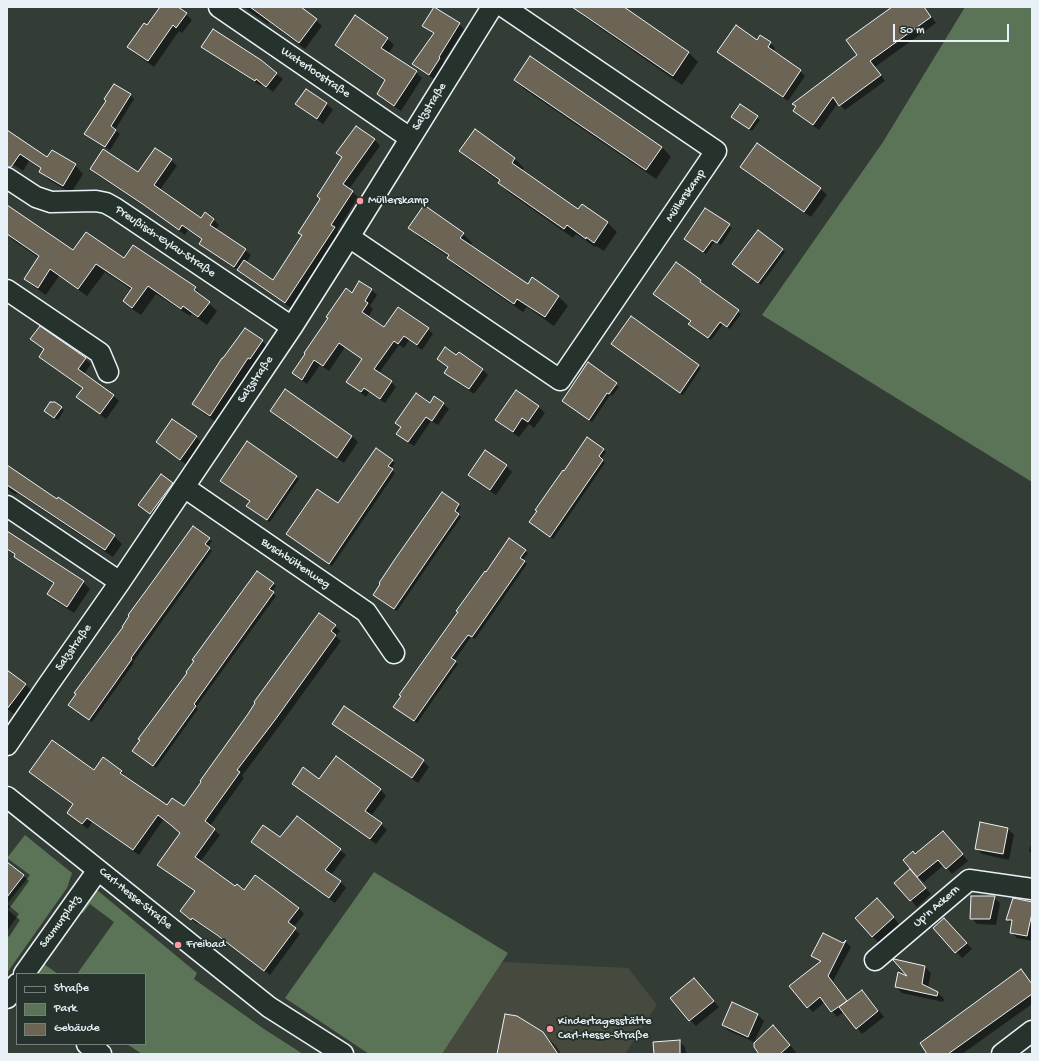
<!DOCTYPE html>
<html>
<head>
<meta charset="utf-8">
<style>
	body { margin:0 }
	#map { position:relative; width:1039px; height:1061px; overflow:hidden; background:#343d35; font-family:"Gochi Hand",sans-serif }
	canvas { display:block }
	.frame { position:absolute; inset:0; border:8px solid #e8f1f8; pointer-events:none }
	.legend { position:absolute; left:16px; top:973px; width:130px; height:72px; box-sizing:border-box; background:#26332d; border:1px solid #747f7e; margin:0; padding:5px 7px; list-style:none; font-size:12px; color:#e8f1f8 }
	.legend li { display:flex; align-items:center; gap:8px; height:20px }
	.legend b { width:20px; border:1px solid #747f7e }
	.scale { position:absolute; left:893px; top:24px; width:116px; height:18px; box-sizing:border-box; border:2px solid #e8f1f8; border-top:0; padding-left:5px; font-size:12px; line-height:14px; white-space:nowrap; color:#e8f1f8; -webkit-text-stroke:3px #26332d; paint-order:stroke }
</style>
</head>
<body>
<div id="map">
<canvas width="1039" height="1061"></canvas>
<div class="frame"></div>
<ul class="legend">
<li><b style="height:5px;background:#26332d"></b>Straße</li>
<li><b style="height:11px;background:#5b7357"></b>Park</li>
<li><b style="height:11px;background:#6c6454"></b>Gebäude</li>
</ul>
<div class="scale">50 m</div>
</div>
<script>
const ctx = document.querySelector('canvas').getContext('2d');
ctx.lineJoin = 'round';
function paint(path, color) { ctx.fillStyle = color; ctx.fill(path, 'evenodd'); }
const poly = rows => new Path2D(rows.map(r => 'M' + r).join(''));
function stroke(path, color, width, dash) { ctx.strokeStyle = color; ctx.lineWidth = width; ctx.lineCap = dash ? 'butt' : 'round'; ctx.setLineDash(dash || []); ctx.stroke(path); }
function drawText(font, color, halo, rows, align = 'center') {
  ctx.font = font + ' "Gochi Hand",sans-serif'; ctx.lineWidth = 4; ctx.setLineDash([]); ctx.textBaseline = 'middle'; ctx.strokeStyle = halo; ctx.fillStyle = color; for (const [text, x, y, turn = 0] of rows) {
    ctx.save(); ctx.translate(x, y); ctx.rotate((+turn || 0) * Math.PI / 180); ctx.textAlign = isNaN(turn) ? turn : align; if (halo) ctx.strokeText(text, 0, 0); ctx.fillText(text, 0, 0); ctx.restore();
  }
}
paint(poly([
	[502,962,628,968,657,1005,625,1054,442,1054]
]), '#45493e');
paint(poly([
	[965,7,1032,7,1032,482,762,315,883,142],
	[25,835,72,873,67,888,7,973,7,931,19,914,7,904,30,875,7,858],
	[374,872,508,953,442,1054,369,1054,285,998],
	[97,890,197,973,194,979,264,1029,303,1054,142,1054,127,1044,145,1044,145,974,77,974,114,922,90,904,83,913,81,913,79,911,93,893],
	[50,954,44,964,58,974,34,974]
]), '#5b7357');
paint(poly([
	[161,7,176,7,186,14,192,20,182,33,179,31,154,67,134,53,128,47,148,27],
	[244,7,299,7,316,20,322,26,305,49,269,22,268,24],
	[574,7,622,7,689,53,698,62,682,85,583,16],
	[894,7,924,7,936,23,875,67,885,81,845,110,838,103,819,130,799,116,794,111,797,107,794,104,858,55],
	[434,8,459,24,464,29,443,62,445,63,434,79,418,68,413,64,434,34,428,30,423,25],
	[356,17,388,39,394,45,388,54,416,72,422,78,401,111,384,100,378,94,386,82,342,51,336,45],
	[760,36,770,43,775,48,773,52,800,71,805,76,788,101,724,56,757,41],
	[203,46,260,61,283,79,273,92,263,84,261,86,208,52],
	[530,58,662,147,671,157,656,179,524,89,515,80],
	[306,90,327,104,333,110,323,124,303,110,297,104],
	[130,95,134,99,115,130,120,134,110,150,89,138,85,133],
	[740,105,760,120,752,131,735,119],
	[356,127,375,140,380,146,349,189,358,197,337,231,340,234,291,308,244,276,238,270,205,249,200,243,202,240,188,230,185,235,150,210,97,175,91,169,138,173,155,149,171,160,177,166,159,191,201,219,205,213,214,220,219,225,215,230,245,250,251,255,246,263,274,281,302,236,299,233,321,199,343,158,338,153],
	[7,131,48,159,75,165,83,174,71,193,49,180,40,172,42,170,29,161,23,171,7,160],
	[475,131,515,159,524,168,521,171,578,211,582,205,608,223,617,232,604,251,596,246,595,247,576,234,573,238,508,192,499,183,500,182,470,160,461,151],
	[757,144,821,189,827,195,811,217,747,173,741,167],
	[7,206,74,251,124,260,133,246,195,288,204,297,203,298,217,311,207,325,192,314,190,316,156,294,141,315,132,309,124,301,132,290,105,272,87,296,59,276,46,295,34,287,25,279,39,258,14,241,7,234],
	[706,209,732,228,721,245,715,241,706,254,685,239],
	[410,227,463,234,472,243,470,246,528,286,533,279,559,297,568,306,554,326,527,307,523,312,457,267,448,258,449,257,419,237],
	[758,231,785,252,761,285,736,266],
	[700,281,703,284,702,285,741,314,730,329,723,324,711,340,692,327],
	[360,282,372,290,377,295,370,306,373,309,368,317,384,328,428,329,433,334,422,350,409,340,404,348,399,345,379,373,391,382,396,387,385,403,369,392,366,397,353,387,347,382,363,360,345,347,329,371,320,365,307,384,298,378,293,373,352,294],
	[631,318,701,368,683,395,615,347],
	[245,329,262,341,268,347,257,364,255,363,216,422,199,410,193,404],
	[31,339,85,359,91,364,84,374,114,396,119,401,106,419,83,402,78,397,84,389,46,362,40,357,45,350],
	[457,356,482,369,488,375,474,394,451,378,446,372,449,368,438,359],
	[588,364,619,387,612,396,611,394,592,422,566,403],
	[285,391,352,436,358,442,344,463,277,417,271,411],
	[516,391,539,407,545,413,534,428,529,424,519,437,503,426,497,420],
	[434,398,444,404,449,409,438,425,431,421,414,446,403,439,398,434,402,428,397,423,430,404],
	[61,408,64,410,58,420,48,414],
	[196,437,202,443,187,465,163,448,157,442],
	[603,449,606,452,601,459,605,463,553,539,533,525,538,512],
	[392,461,395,463,391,469,395,473,332,566,290,536,338,505],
	[7,465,18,472,24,477,114,536,122,544,113,557,17,493,16,495,7,489],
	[506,466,512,472,496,495,475,481,469,475],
	[296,477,299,479,270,522,250,509,251,501],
	[172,483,175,486,154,516,142,508],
	[458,505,461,507,457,513,461,517,397,611,377,597],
	[7,532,83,582,90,589,74,613,55,601,48,594,55,585,22,563,15,557,16,556,7,550],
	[209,539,212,541,208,547,212,551,133,662,134,663,92,722,72,707,124,627],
	[525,551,528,553,523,560,527,564,475,639,471,637,454,661,458,664,417,723,397,709,486,573],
	[273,584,276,586,272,592,276,596,196,707,198,709,156,768,136,754],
	[335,626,340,631,336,636,341,641,280,725,242,776,244,778,210,826,220,835,200,862,236,888,299,908,304,914,293,928,300,934,270,975,223,940,198,923,197,924,181,911,195,892,164,870,159,865,181,833,178,830,163,820,139,855,92,822,88,829,73,818,68,813,74,805,36,778,31,772,121,771,126,777,125,778,167,806,184,808],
	[7,674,25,684,31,690,14,714,7,709],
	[334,724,423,761,429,767,418,783,340,730],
	[336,758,381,790,386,796,371,816,381,824,387,830,376,844,298,789,293,783,319,780],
	[1008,829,1014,835,1009,860,982,854,976,848],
	[281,838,340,850,346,855,331,875,341,882,346,888,335,903,258,847,252,841],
	[949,838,968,861,952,874,944,865,924,882,917,876,916,855],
	[1032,841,1032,854,1029,851],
	[7,864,23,875,29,881,8,910,20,920,9,937,7,935],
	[916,877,931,894,917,907,896,883],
	[994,897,1000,903,996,925,977,924,971,918],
	[1032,903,1032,941,1017,938,1011,932,1012,925,1007,919],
	[883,905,899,924,878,942,872,936],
	[950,925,972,949,962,958,935,928],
	[846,942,851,947,833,981,848,1002,862,991,868,997,884,1017,862,1034,844,1012,837,1017,825,1002,813,1012,808,1007,821,962,813,955,843,944],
	[894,961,925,967,931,973,928,988,938,993,944,999,943,1002,902,993,896,987,911,979],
	[1021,970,1032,983,1032,1004,962,1054,928,1054],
	[694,979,719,1007,696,1026,690,1020],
	[733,1004,758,1015,764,1021,754,1042,729,1031,723,1025],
	[773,1027,796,1052,793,1054,761,1054,753,1045],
	[543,1033,556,1046,561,1054,498,1054],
	[679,1041,685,1047,686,1054,655,1054]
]), '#0007');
const building = poly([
	[160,7,178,7,187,13,176,28,173,25,148,61,127,47,144,23,147,25,160,7],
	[250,7,301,7,317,19,299,43,250,7],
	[434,7,460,23,439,57,440,58,429,75,412,64,434,33,422,26,434,7],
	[572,7,624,7,689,52,673,76,572,7],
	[892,7,924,7,931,17,870,61,881,75,839,106,833,97,813,125,793,111,796,106,792,104,857,55,846,40,892,7],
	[355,15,388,38,381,48,417,71,394,106,377,94,385,80,335,45,355,15],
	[736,25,757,40,760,35,771,42,768,47,801,70,783,97,717,52,736,25],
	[213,29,261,60,277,73,266,87,256,79,255,81,201,47,213,29],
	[530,56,662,147,646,170,514,80,530,56],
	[114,84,131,94,111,126,116,130,105,147,84,134,106,101,104,99,114,84],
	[306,89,327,103,317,119,295,104,306,89],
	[740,104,758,116,749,129,731,117,740,104],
	[356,126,375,139,343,184,353,191,331,225,335,227,285,303,237,270,244,260,273,280,302,235,298,233,320,199,317,196,342,157,336,153,356,126],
	[475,129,515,158,512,163,578,209,582,204,608,222,594,243,586,237,586,239,567,225,564,229,498,183,500,180,459,151,475,129],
	[7,130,47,157,52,150,76,164,63,186,39,172,41,168,20,154,11,167,7,167,7,130],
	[757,143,821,188,804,212,740,167,757,143],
	[155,148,172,159,154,185,201,218,205,212,214,219,210,225,246,249,234,267,199,244,202,239,182,225,179,230,144,205,90,169,103,149,138,172,155,148],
	[7,205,73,250,86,232,124,258,133,245,196,287,194,290,210,302,198,317,183,306,181,309,148,286,132,308,123,301,132,288,96,264,78,289,50,269,38,288,24,279,39,256,7,234,7,205],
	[424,205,464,233,460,238,528,284,532,277,559,296,545,317,517,299,514,304,447,258,449,255,408,228,424,205],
	[705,208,730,224,717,243,712,240,703,252,684,239,705,208],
	[758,230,783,249,758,283,732,264,758,230],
	[676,262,701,280,700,282,739,310,727,327,720,322,708,338,688,324,691,321,653,294,676,262],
	[359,281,372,289,365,301,368,303,362,312,384,327,398,307,429,328,417,345,404,336,398,344,394,341,374,369,392,381,380,399,364,388,361,392,346,382,362,359,339,343,323,366,314,360,302,380,292,373,305,354,304,353,328,318,326,317,346,288,352,293,359,281],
	[631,316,699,365,680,393,611,344,631,316],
	[40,326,86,358,78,369,114,395,100,414,76,397,83,388,39,357,44,349,30,339,40,326],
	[245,328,263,340,250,359,248,358,210,416,192,404,222,358,223,358,245,328],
	[445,347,456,355,459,352,483,369,469,389,444,373,448,367,437,359,445,347],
	[588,362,617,383,609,394,607,393,589,420,562,401,588,362],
	[285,389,352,436,337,458,270,411,285,389],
	[516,390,539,406,528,422,522,418,513,432,495,420,516,390],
	[416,393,430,403,434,396,444,403,432,421,426,417,408,442,396,434,401,427,395,423,416,393],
	[50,402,55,402,62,407,54,418,44,411,50,402],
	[172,419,197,436,180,460,156,442,172,419],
	[587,437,604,449,599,456,603,460,550,537,529,522,537,511,535,510,563,470,564,471,587,437],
	[247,441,297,476,267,520,246,506,250,501,220,481,247,441],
	[376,448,393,460,388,466,393,469,329,564,286,534,317,489,338,503,376,448],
	[485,450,507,465,490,490,468,475,485,450],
	[7,465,57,499,58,497,115,535,105,550,7,485,7,465],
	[161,474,173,483,150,514,138,505,161,474],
	[442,492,459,504,455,511,459,514,394,609,373,595,380,584,379,583,395,559,442,492],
	[193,526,210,538,205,544,210,548,131,658,132,659,89,720,68,705,76,694,74,693,123,627,122,627,129,616,128,615,145,592,193,526],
	[7,531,84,581,67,607,47,594,54,583,14,557,15,554,7,549,7,531],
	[509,538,526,550,520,558,525,561,472,637,468,635,451,658,456,661,414,721,393,707,401,696,399,695,458,612,456,611,485,571,486,572,509,538],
	[257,571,274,583,269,589,274,592,194,704,196,706,153,766,132,751,140,740,138,739,187,673,186,672,194,661,192,660,257,571],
	[319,613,336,625,331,631,336,635,275,720,237,770,240,772,205,821,215,829,195,857,235,886,237,884,244,890,255,875,274,889,299,908,288,922,296,928,264,971,217,935,192,918,191,920,180,911,195,891,157,865,180,833,172,826,158,815,133,850,87,818,82,824,67,813,73,804,29,772,52,740,94,770,103,757,122,771,120,773,167,805,172,798,184,806,201,782,200,781,248,714,255,703,254,702,319,613],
	[7,670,26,684,7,709,7,670],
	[344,706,424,760,412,778,332,724,344,706],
	[336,756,381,789,365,811,382,823,370,839,292,784,303,767,319,779,336,756],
	[297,816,341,849,325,870,341,881,329,898,251,842,263,825,280,837,297,816],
	[980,822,1008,828,1003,854,975,849,980,822],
	[943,831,963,854,946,869,938,860,917,877,903,860,913,851,915,854,943,831],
	[7,862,24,875,7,897,7,862],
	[910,869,926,888,910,901,894,883,910,869],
	[971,896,995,896,990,919,970,919,971,896],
	[877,898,894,917,872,937,855,918,877,898],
	[1013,898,1032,902,1032,913,1027,936,1010,933,1012,920,1006,920,1013,898],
	[944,918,967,943,955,953,933,928,944,918],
	[823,933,843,943,846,940,828,976,847,1001,831,1012,820,997,807,1008,789,986,821,961,811,956,823,933],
	[894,959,925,966,922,984,938,992,937,996,895,987,898,972,907,976,893,960,894,959],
	[1021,969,1032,984,1032,994,948,1054,927,1054,920,1043,1021,969],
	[694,978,714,1001,689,1021,670,998,694,978],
	[862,990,878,1011,856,1029,839,1007,862,990],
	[732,1002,758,1014,748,1037,722,1025,732,1002],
	[505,1014,517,1016,543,1032,558,1054,497,1054,505,1014],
	[773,1025,790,1045,780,1054,759,1054,754,1047,754,1043,773,1025],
	[680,1040,680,1054,654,1054,653,1042,680,1040]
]);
paint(building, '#6c6454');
stroke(building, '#e8f1f8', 1);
const minor = poly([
	[219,7,410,138],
	[7,178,36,197,51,202,96,201,106,203,115,208,292,327],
	[349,237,560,380,716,151,504,7],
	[7,290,100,353,108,372],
	[184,487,366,612,394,653],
	[7,506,120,582],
	[7,745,48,685,120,582,292,327,349,237,492,7],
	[7,797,269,1007,343,1054],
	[875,960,969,880,1032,889],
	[24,974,98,870],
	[7,998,17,984],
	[87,1044,101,1054],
	[1002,1054,1032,1031]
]);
stroke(minor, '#e8f1f8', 23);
stroke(minor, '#26332d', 20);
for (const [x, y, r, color] of [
	[360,201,4,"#ff9aa2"],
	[178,945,4,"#ff9aa2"],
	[550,1029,4,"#ff9aa2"]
]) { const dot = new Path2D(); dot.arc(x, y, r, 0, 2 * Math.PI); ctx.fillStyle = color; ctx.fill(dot); stroke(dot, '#26332d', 1.5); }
drawText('12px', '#e8f1f8', '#26332d', [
	["Waterloostraße",315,73,34],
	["Salzstraße",430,107,-58],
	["Müllerskamp",686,196,-56],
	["Preußisch-Eylau-Straße",165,242,34],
	["Salzstraße",256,380,-56],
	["Buschbültenweg",295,564,34],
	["Salzstraße",74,648,-55],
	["Carl-Hesse-Straße",135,899,39],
	["Up'n Ackern",937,907,-41],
	["Saumurplatz",61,922,-54]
]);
drawText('12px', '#e8f1f8', '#26332d', [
	["Müllerskamp",368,201],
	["Freibad",186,945],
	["Kindertagesstätte",558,1022],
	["Carl-Hesse-Straße",558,1036]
], 'left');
</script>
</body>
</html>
